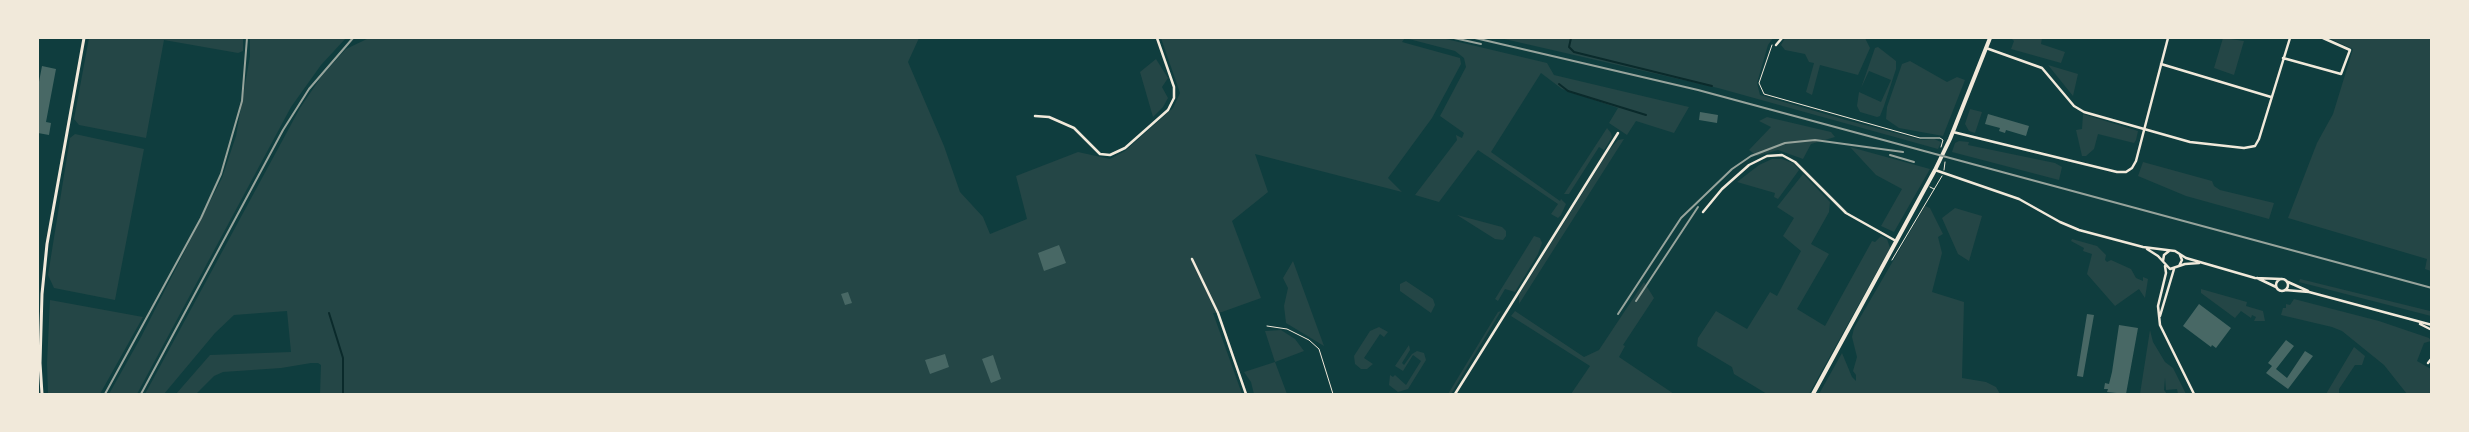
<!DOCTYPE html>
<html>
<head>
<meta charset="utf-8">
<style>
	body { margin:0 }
	#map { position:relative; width:2469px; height:432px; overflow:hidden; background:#0f3d3e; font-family:"Noto Sans",sans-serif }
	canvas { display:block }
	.frame { position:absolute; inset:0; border:39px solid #f1e9da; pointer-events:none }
</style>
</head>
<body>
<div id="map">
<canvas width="2469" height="432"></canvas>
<div class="frame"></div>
</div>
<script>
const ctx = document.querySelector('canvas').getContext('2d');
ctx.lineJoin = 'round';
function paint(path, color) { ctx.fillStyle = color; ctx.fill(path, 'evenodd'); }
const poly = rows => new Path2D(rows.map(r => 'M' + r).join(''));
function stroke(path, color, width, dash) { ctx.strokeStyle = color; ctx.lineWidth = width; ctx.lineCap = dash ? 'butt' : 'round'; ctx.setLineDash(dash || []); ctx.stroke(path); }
paint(poly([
	[89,38,243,38,243,51,238,53,164,40,146,138,79,125,74,119],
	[250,38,346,38,321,65,291,107,137,394,109,394,141,337,222,178,236,136,250,56],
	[369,38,919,38,908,62,944,146,960,192,983,217,990,234,1027,219,1016,176,1078,152,1110,159,1125,151,1173,108,1180,93,1161,38,1442,38,1547,63,1554,75,1689,107,1674,133,1636,121,1627,135,1609,123,1618,108,1562,89,1541,73,1491,152,1560,201,1561,199,1566,204,1561,215,1558,218,1551,214,1558,204,1478,150,1439,202,1415,195,1457,140,1456,135,1462,138,1464,133,1440,116,1466,67,1464,58,1455,51,1405,38,1402,42,1460,58,1461,64,1432,118,1388,178,1402,192,1255,154,1268,192,1232,221,1261,298,1222,312,1213,313,1242,394,320,394,321,365,318,363,311,363,281,368,223,372,214,376,196,394,176,394,210,355,291,352,287,311,234,315,215,333,164,394,145,394,300,108,321,77,346,49],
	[1500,38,1773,38,1768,45,1757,83,1760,95,1846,120,1922,140,1934,139,1941,142,1938,149,1718,88],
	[1785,38,1865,38,1870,48,1858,75,1820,65,1812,95,1806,92,1814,63,1809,62,1805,54,1785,50,1781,45],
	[2011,38,2042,38,2041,44,2065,52,2061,63,2011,49,2014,41],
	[2223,38,2244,41,2234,75,2214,68],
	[2332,38,2431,38,2431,271,2425,269,2427,259,2288,218,2317,143,2333,114,2353,49,2331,39],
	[1878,47,1896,61,1896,69,1884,106,1880,116,1877,117,1860,112,1857,106,1859,92,1881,102,1891,80,1869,71,1861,88,1875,48],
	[1156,59,1168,78,1162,87,1168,98,1163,107,1153,117,1140,72],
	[1910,61,1947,82,1957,77,1965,80,1943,136,1899,128,1886,119,1887,107,1902,64],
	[2048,65,2078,74,2073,96],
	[1970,109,1982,112,1975,133,1969,131,1965,124],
	[2083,114,2138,131,2136,140,2134,143,2098,134,2094,149,2086,156,2082,156,2076,130,2082,129],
	[1767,117,1831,132,1835,137,1811,144,1803,159,1778,150,1757,156,1749,150,1771,127,1759,121],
	[1607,128,1611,133,1612,137,1604,150,1599,147,1569,194,1564,194],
	[75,134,144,149,115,300,54,288,48,275,70,138],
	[1624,139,1519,304,1519,295,1610,149,1618,140],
	[1959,141,1969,142,1968,145,2055,163,2062,167,2059,180,1952,152,1955,143],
	[1850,147,1930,169,1894,232,1881,226,1902,189,1876,175],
	[1772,159,1782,159,1793,163,1799,170,1778,199,1774,197,1775,193,1737,182,1759,165],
	[2143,162,2212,181,2214,186,2220,190,2274,203,2269,219,2186,196,2138,176],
	[1803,174,1830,202,1829,212,1811,244,1829,254,1797,309,1825,326,1872,241,1875,242,1881,236,1887,239,1890,248,1809,394,1767,394,1734,374,1732,367,1697,346,1698,338,1716,311,1747,329,1770,292,1777,296,1801,251,1783,236,1794,218,1777,207],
	[1925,206,1930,208,1943,234,1938,237,1942,253,1932,292,1964,302,1962,378,1986,382,1996,387,2000,394,1819,394,1842,353,1852,377,1856,381,1856,375,1853,371,1857,357,1852,337,1854,328],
	[1955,208,1982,216,1969,261,1958,254,1942,218],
	[1457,215,1502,227,1506,231,1506,236,1503,240,1495,239],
	[1534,236,1540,238,1542,243,1538,254,1515,292,1505,289,1498,301,1495,299],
	[2072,239,2097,246,2106,255,2105,260,2107,262,2111,260,2131,269,2136,278,2143,281,2143,277,2148,279,2145,298,2139,289,2115,306,2087,274,2092,254,2083,251,2084,248,2071,241],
	[1293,261,1324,346,1286,323,1284,306,1288,288,1283,278],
	[2300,279,2430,311,2431,316,2299,282],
	[1406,281,1433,299,1435,305,1431,313,1400,291,1400,284],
	[1644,282,1654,298,1623,345,1625,346,1619,357,1674,394,1571,394,1590,366,1511,316,1515,311,1584,357,1599,350],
	[2201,289,2247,302,2246,306,2263,311,2265,321,2254,321,2256,317,2252,315,2251,318,2241,311,2235,318,2201,293],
	[2294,299,2379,321,2429,338,2431,341,2424,343,2417,361,2431,369,2431,394,2407,394,2384,365,2342,331,2332,327,2281,315,2283,308,2286,308,2286,304,2290,305],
	[50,300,143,317,100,394,48,394,47,363],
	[1501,311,1451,394,1448,394,1498,312],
	[1379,327,1388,332,1384,337,1380,334,1364,358,1373,364,1367,369,1361,369,1355,364,1354,356,1370,331],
	[1281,330,1295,339,1304,351,1275,362,1287,394,1254,394,1251,382,1244,372,1275,362,1265,331],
	[2150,330,2153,342,2165,362,2173,368,2186,394,2178,394,2177,389,2166,390,2165,378,2164,390,2167,394,2140,394],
	[1409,345,1410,350,1402,363,1404,365,1412,354,1417,351,1424,353,1426,360,1408,389,1398,392,1389,385,1390,375,1393,377,1395,375,1406,385,1421,361,1413,355,1403,371,1395,366],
	[2354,347,2365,356,2362,365,2355,365,2339,389,2339,394,2326,394]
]), '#244646');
stroke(poly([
	[1571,38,1569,47,1574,52,1712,86],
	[1559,84,1568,91,1646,115],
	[329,313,343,358,343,394]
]), '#0a2a2b', 2);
paint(poly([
	[42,66,56,69,46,122,51,123,49,135,38,133,38,87],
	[1700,112,1718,115,1717,123,1699,120],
	[1988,114,2029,126,2026,136,2006,130,2005,133,1999,131,2000,128,1985,124],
	[1059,245,1066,263,1044,271,1038,253],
	[848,292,852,303,845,305,841,294],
	[2199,304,2231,328,2216,348,2212,345,2211,347,2183,326],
	[2087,314,2094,315,2083,377,2077,376],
	[2119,325,2138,328,2126,394,2107,392,2108,389,2104,389,2105,383,2109,384,2112,372],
	[2286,340,2294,346,2276,369,2287,378,2305,351,2313,356,2288,389,2266,373,2272,366,2268,363],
	[945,354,949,367,930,374,925,360],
	[993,355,1001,379,991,383,982,359]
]), '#486865');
stroke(poly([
	[1772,45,1759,83,1764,94,1920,138,1940,138,1943,140,1941,147],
	[1944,170,1945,162],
	[1930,187,1934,189],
	[1892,260,1942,176]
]), '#f1e9da', 1);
stroke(poly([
	[1267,326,1287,329,1309,340,1319,349,1333,394]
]), '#f1e9da', 1);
stroke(poly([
	[1776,45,1782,38],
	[1986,48,2042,68,2074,106,2084,112,2190,142,2244,148,2255,146,2259,139,2290,38],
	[2283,58,2341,74,2350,50,2323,38],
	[2161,64,2271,97],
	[1035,116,1049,117,1074,128,1100,154,1110,155,1125,148,1168,110,1174,98,1174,87,1157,38],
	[1953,132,2117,172,2126,172,2132,168,2136,161,2168,38],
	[1935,170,2019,199,2060,222,2079,230,2143,247,2175,251,2186,258,2255,278,2281,279],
	[1703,212,1722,189,1749,165,1767,156,1782,155,1795,162,1846,213,1896,241],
	[2147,249,2158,256,2170,269,2185,264,2199,263],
	[1192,259,1218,313,1246,394],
	[2163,261,2164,255,2169,251],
	[2165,266,2166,273,2158,306,2160,325,2194,394],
	[2179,266,2182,260,2180,255],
	[2257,278,2276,287],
	'2276 285a6 6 0 1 1 12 0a6 6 0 1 1-12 0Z',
	[2288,282,2308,291],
	[2285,290,2309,292,2432,325],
	[2160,316,2174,269],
	[2420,324,2432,330],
	[2428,363,2432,358],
	[1455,394,1618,133]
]), '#f1e9da', 2.5);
stroke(poly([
	[42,394,40,363,42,294,47,244,84,38]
]), '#f1e9da', 3);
stroke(poly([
	[1813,394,1935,170,1950,139,1990,38]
]), '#f1e9da', 4);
stroke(poly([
	[1454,38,1481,44],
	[1475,38,1698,90,2432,288],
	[1890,155,1914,162],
	[1636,301,1698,207],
	[1618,314,1681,218,1732,169,1751,156,1785,143,1815,140,1903,152],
	[105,394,201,218,221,174,242,101,247,38],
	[141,394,283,130,309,89,353,38]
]), '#97a49c', 2);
</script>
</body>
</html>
